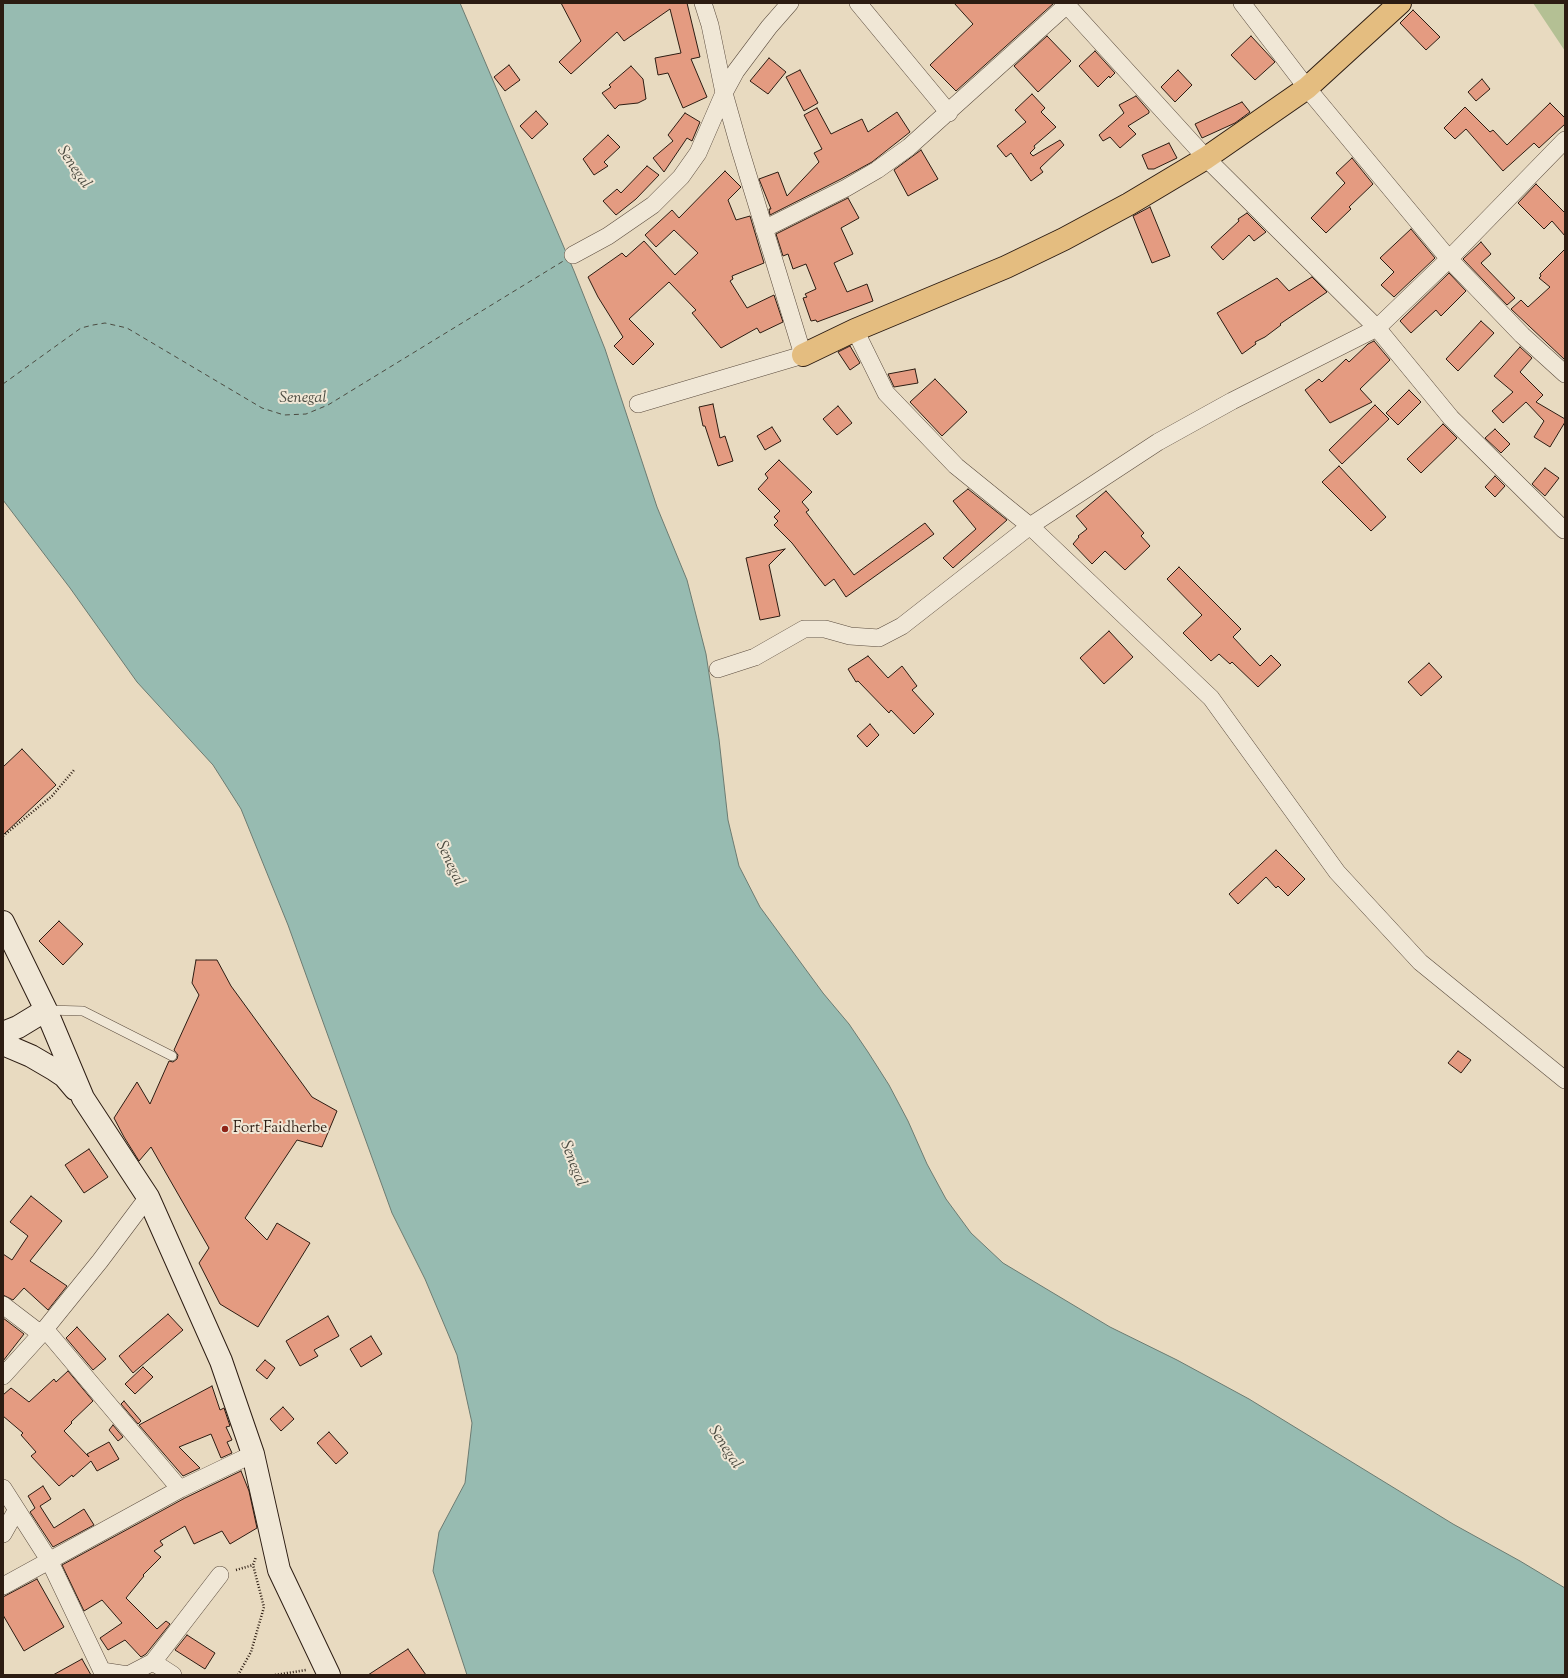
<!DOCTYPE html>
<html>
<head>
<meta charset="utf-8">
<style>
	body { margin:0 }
	#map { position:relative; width:1568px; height:1678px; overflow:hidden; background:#e8dac0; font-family:"Sorts Mill Goudy",serif }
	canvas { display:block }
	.frame { position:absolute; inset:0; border:4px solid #2c1c12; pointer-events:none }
</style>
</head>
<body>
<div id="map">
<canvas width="1568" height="1678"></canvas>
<div class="frame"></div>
</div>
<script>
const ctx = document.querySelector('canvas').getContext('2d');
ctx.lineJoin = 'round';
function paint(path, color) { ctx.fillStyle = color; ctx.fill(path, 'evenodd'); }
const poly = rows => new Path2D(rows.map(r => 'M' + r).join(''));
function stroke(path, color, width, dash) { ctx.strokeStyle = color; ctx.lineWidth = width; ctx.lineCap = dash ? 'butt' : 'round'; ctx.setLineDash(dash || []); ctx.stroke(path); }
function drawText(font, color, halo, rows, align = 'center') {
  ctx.font = font + ' "Sorts Mill Goudy",serif'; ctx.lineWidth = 4; ctx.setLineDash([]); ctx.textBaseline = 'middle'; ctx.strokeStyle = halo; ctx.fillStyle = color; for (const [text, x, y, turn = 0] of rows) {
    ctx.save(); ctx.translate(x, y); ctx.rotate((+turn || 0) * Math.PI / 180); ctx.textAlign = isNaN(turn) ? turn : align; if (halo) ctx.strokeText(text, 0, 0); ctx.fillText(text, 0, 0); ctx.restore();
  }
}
paint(poly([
	[1533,3,1565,3,1565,51]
]), '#b4c094');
const water = poly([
	[3,3,460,3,574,271,605,349,657,507,687,580,706,654,719,739,728,820,739,866,760,907,823,993,849,1024,868,1052,889,1085,908,1121,927,1164,946,1199,971,1233,1003,1263,1110,1327,1177,1360,1249,1399,1453,1524,1520,1561,1565,1588,1565,1675,467,1675,433,1571,439,1532,465,1483,472,1423,457,1355,425,1279,392,1213,288,925,241,809,213,765,137,682,70,588,3,500,3,3]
]);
paint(water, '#97bbb1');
stroke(water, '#6c7b71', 1);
stroke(poly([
	[3,384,81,328,93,325,105,323,127,328,262,408,284,415,306,414,328,405,565,260]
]), '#4c4c42', 1, [5, 4]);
const building = poly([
	[561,3,687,3,700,57,691,59,707,97,683,108,668,73,658,75,655,58,681,53,670,9,624,41,617,32,571,74,559,62,581,41,561,3],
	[954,3,1054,3,956,91,930,65,973,24,954,3],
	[1413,10,1440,37,1426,50,1400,23,1413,10],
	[1047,36,1071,61,1038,92,1014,66,1047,36],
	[1251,36,1275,62,1255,80,1231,55,1251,36],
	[1095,51,1115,73,1110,78,1109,76,1098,87,1079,66,1095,51],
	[769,58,786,72,768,94,750,81,769,58],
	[509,65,520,80,505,91,494,77,509,65],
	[631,66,643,79,646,99,638,103,619,105,615,109,602,93,611,87,609,85,631,66],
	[800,70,818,103,804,111,786,77,800,70],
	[1178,70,1192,85,1175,102,1161,87,1178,70],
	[1482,79,1490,89,1476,101,1468,92,1482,79],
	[1032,94,1045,108,1041,112,1056,127,1034,146,1035,148,1030,153,1033,156,1060,140,1064,145,1040,168,1043,172,1031,181,1011,153,1006,157,997,146,1026,122,1015,110,1032,94],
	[1136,96,1149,111,1149,113,1128,126,1136,134,1120,148,1110,137,1103,141,1099,135,1124,113,1119,105,1136,96],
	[1242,102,1250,112,1235,123,1202,138,1195,124,1242,102],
	[1550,103,1565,118,1565,124,1539,148,1534,143,1503,171,1466,129,1455,139,1444,128,1465,107,1490,132,1493,130,1507,145,1550,103],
	[817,108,831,134,862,119,868,132,897,112,910,132,872,162,841,179,770,215,769,209,771,209,759,179,778,172,787,196,819,162,814,153,822,149,804,115,817,108],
	[536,111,548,124,532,139,520,126,536,111],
	[685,113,700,122,692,141,687,138,664,172,653,158,673,141,668,135,685,113],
	[608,135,620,147,604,162,608,166,594,175,583,159,608,135],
	[1169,143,1177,158,1154,169,1148,169,1142,155,1169,143],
	[921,150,938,179,908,196,894,170,921,150],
	[1352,158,1373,184,1349,207,1351,209,1326,233,1311,218,1345,183,1336,173,1352,158],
	[647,166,659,175,636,199,616,215,603,201,617,189,621,193,647,166],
	[725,171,741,187,728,200,736,220,750,216,764,263,732,276,733,279,730,281,747,308,774,295,783,322,760,333,757,328,721,348,692,313,696,310,669,282,629,319,654,344,633,365,614,346,623,337,598,297,588,277,622,253,626,257,644,241,675,275,698,253,674,230,656,247,645,235,672,210,679,218,725,171],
	[1536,184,1565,213,1565,236,1552,221,1544,229,1518,203,1536,184],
	[848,198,859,218,841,228,853,254,834,263,847,292,867,284,873,301,817,322,816,320,811,321,803,298,807,297,805,294,816,289,806,264,793,269,788,254,783,256,776,234,848,198],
	[1150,207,1170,256,1152,263,1133,216,1150,207],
	[1247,213,1266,232,1254,241,1249,235,1223,260,1211,247,1239,221,1238,219,1247,213],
	[1411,229,1435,258,1394,297,1381,285,1394,272,1380,258,1411,229],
	[1481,242,1491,254,1481,263,1515,298,1507,305,1463,259,1481,242],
	[1565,249,1565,360,1511,309,1521,300,1528,307,1550,287,1539,278,1541,276,1540,274,1565,249],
	[1449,273,1466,291,1441,316,1436,310,1411,333,1400,321,1449,273],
	[1312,277,1327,292,1280,324,1281,325,1265,337,1255,342,1256,344,1242,354,1217,313,1277,278,1289,291,1312,277],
	[1481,321,1494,333,1458,371,1446,359,1481,321],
	[1374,341,1390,360,1360,389,1372,402,1330,423,1305,390,1319,379,1322,382,1346,359,1349,362,1368,344,1374,341],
	[850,346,860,363,850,370,838,352,850,346],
	[1520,347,1532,358,1520,372,1543,395,1536,402,1565,419,1565,422,1550,447,1534,437,1544,421,1526,402,1503,423,1492,411,1513,392,1494,376,1520,347],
	[915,369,918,383,894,387,888,374,915,369],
	[935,379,967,412,942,436,910,402,935,379],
	[1409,390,1421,402,1398,425,1386,413,1409,390],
	[713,404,720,438,725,436,733,461,718,466,705,426,703,426,699,407,713,404],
	[1375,405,1389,419,1342,464,1329,450,1375,405],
	[838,406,852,423,837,435,823,419,838,406],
	[1443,424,1457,438,1421,473,1407,459,1443,424],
	[772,427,781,441,765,450,757,436,772,427],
	[1495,429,1510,444,1501,453,1485,438,1495,429],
	[779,460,812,492,802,502,809,510,806,512,854,575,925,523,934,534,846,597,834,579,825,586,792,543,774,525,778,521,774,517,780,511,758,489,768,478,765,474,779,460],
	[1339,466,1386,517,1371,531,1322,482,1339,466],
	[1545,468,1559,478,1545,496,1532,484,1545,468],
	[1495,476,1505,486,1495,497,1485,487,1495,476],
	[968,489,1007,520,953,568,943,558,976,529,953,501,968,489],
	[1106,491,1144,533,1141,536,1150,546,1125,570,1105,551,1092,564,1073,544,1079,537,1078,536,1087,529,1076,516,1106,491],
	[785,549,769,565,780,616,760,620,746,558,785,549],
	[1179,567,1241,629,1233,637,1260,666,1271,655,1281,665,1258,687,1232,662,1230,664,1219,654,1211,661,1183,633,1202,615,1167,579,1179,567],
	[1109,631,1133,657,1104,684,1080,658,1109,631],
	[868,656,888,678,902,666,917,686,912,690,934,714,914,734,891,710,889,713,858,681,856,682,848,669,868,656],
	[1429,663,1442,677,1421,696,1408,682,1429,663],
	[870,724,879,735,867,747,857,736,870,724],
	[22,749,56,785,3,835,3,767,22,749],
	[1276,850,1305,879,1288,896,1278,886,1276,888,1266,877,1238,904,1229,894,1276,850],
	[59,921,83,944,63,965,39,941,59,921],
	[196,960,217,960,231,986,312,1097,337,1111,322,1147,297,1140,245,1218,267,1240,277,1223,310,1243,258,1327,220,1304,199,1263,209,1248,151,1147,139,1161,124,1137,114,1118,137,1082,150,1104,169,1061,173,1062,177,1059,178,1055,174,1050,199,995,192,983,196,960],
	[1458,1051,1471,1060,1461,1073,1448,1063,1458,1051],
	[89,1149,108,1177,84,1193,65,1165,89,1149],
	[31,1196,62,1221,30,1261,67,1286,48,1310,24,1288,13,1300,3,1295,3,1254,12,1260,28,1236,10,1222,31,1196],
	[168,1314,183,1330,133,1373,119,1356,168,1314],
	[328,1316,339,1336,314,1350,318,1356,300,1366,286,1341,328,1316],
	[3,1318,24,1334,3,1361,3,1318],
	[77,1327,106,1359,93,1370,66,1338,77,1327],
	[371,1336,382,1354,361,1367,350,1349,371,1336],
	[265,1360,275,1368,267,1379,256,1370,265,1360],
	[143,1367,153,1377,135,1394,125,1384,143,1367],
	[68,1371,93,1401,71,1422,72,1423,64,1431,89,1457,87,1454,109,1442,119,1459,97,1471,91,1461,73,1477,72,1475,59,1486,31,1456,36,1452,21,1435,23,1433,3,1416,3,1395,11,1388,29,1402,54,1379,56,1382,68,1371],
	[212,1386,220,1410,224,1408,230,1426,226,1427,232,1440,227,1442,232,1453,221,1458,211,1434,179,1447,200,1468,183,1476,139,1425,212,1386],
	[124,1401,141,1421,138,1424,121,1404,124,1401],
	[283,1407,294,1419,281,1431,270,1419,283,1407],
	[113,1425,123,1437,118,1441,109,1430,113,1425],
	[329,1432,348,1453,336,1464,317,1443,329,1432],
	[241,1471,249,1491,257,1528,230,1544,222,1531,194,1544,185,1526,160,1541,163,1545,154,1551,161,1557,143,1575,144,1576,126,1598,157,1629,166,1621,170,1624,146,1654,141,1657,125,1640,108,1650,100,1638,122,1623,102,1600,84,1611,62,1565,185,1498,241,1471],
	[43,1486,51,1499,40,1506,54,1528,84,1509,94,1525,53,1547,30,1512,35,1508,28,1496,43,1486],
	[37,1579,64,1627,24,1651,3,1615,3,1597,37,1579],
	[187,1635,215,1653,205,1669,175,1650,187,1635],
	[408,1649,426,1675,368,1675,408,1649],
	[82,1659,91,1675,53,1675,82,1659]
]);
paint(building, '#e49b81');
stroke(building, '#2c1c12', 1);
const lane = poly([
	[47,1010,83,1011,172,1056]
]);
const street = poly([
	[858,3,949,113],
	[1065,3,1206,158,1377,328,1451,418,1564,530],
	[1242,3,1307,88,1449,259,1522,335,1565,374],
	[764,229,846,188,877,170,909,147,1069,3],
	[573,255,608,236,653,205,681,177,698,153,724,93,736,71,769,27,790,3],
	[855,330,886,393,956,466,1030,526,1211,698,1337,872,1420,962,1565,1080],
	[638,404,803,355,739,146,724,93,710,25,703,3],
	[718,669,755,657,804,629,825,629,850,636,879,638,902,626,1030,526,1158,442,1232,401,1377,328,1449,259,1565,140],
	[3,1305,41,1334],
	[45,1329,180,1489],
	[3,1376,41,1334,100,1261,148,1197],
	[3,1488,49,1560,102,1671,128,1675,153,1662,220,1575],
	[3,1534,16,1511],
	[3,1586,180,1489,253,1454],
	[153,1662,173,1675]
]);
const secondary = poly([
	[3,922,46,1010,83,1098,148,1197,221,1361,253,1454,279,1570,329,1675],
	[3,1033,18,1027,46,1010],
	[3,1044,31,1056,55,1070,64,1076,75,1089]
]);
const primary = poly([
	[803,355,855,330,1006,267,1064,239,1129,204,1206,158,1307,88,1400,3]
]);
stroke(lane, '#5b4c3e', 10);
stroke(street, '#5b4c3e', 18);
stroke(secondary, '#2c1c12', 24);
stroke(primary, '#2c1c12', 24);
stroke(poly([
	[3,836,52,796,74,770],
	[236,1570,253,1565],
	[238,1675,251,1652,264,1607,253,1565,256,1557],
	[275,1675,306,1670]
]), '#2c1c12', 2.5, [1, 2]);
stroke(lane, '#f0e7d6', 9);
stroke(street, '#f0e7d6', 17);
stroke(secondary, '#f0e7d6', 22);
stroke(primary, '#e4bd80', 22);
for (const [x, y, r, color] of [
	[225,1129,4,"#8f2418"]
]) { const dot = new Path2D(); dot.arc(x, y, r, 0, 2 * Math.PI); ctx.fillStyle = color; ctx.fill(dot); stroke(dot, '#f0e7d6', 1.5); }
drawText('15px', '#2c1c12', '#f0e7d6', [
	["Fort Faidherbe",233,1129]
], 'left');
drawText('italic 16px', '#4c4c42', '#f0e7d6', [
	["Senegal",73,168,56],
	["Senegal",303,399],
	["Senegal",449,864,65],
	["Senegal",572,1164,69],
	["Senegal",724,1448,57]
]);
</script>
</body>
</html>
